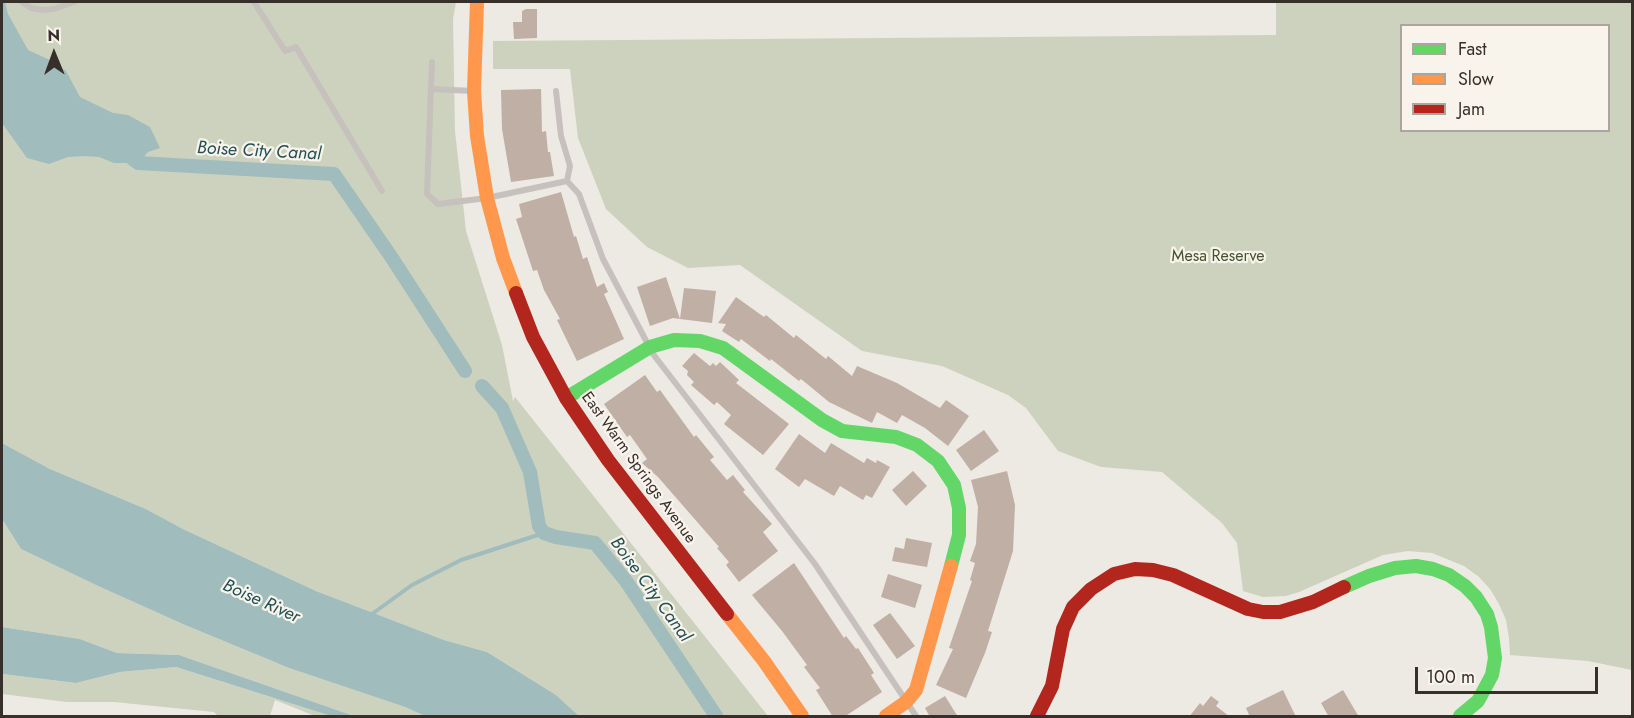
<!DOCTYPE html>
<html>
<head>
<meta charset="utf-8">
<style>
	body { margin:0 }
	#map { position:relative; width:1634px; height:718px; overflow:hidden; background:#ede9e3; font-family:Jost,sans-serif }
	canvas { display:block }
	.frame { position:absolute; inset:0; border:3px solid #372f2a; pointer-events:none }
	.legend { position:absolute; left:1400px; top:24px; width:210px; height:108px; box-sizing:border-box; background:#f9f4eb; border:2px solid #aba59e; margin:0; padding:8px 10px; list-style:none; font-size:18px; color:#372f2a }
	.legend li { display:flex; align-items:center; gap:12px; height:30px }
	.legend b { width:30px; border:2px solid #aba59e }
	.north { position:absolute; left:24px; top:24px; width:60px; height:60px; -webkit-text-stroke:4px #f9f4eb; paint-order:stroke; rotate:359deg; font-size:16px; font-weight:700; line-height:24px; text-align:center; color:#372f2a }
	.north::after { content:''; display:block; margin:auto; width:21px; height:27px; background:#372f2a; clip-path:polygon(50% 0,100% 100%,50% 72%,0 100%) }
	.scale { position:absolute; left:1415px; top:667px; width:183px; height:27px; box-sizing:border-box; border:3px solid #372f2a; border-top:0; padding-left:8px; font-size:18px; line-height:21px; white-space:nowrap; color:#372f2a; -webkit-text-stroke:4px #f9f4eb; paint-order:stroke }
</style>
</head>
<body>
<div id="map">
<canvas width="1634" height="718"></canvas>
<div class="frame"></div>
<ul class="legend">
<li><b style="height:8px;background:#63d668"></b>Fast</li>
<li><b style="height:8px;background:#ff974d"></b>Slow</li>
<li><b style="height:8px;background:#b3261e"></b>Jam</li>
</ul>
<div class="north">N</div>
<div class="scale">100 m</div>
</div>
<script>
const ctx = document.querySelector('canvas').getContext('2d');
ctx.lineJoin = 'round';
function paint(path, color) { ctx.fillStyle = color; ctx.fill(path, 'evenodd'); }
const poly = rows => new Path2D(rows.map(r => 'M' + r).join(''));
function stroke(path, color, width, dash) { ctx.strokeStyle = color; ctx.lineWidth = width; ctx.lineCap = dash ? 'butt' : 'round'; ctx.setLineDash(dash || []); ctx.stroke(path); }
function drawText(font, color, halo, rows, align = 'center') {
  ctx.font = font + ' Jost,sans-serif'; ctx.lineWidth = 4.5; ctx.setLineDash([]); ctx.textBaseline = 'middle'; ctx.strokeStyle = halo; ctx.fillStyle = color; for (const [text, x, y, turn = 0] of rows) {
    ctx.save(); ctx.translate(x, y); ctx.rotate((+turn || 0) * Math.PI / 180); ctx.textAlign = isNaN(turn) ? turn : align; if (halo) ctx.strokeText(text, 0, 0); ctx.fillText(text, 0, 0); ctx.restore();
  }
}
paint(poly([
	[2,2,456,2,453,19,455,131,466,231,502,345,513,401,515,397,768,716,579,716,556,695,487,652,444,640,316,591,183,529,146,509,50,469,2,443],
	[1276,2,1632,2,1632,670,1588,661,1510,655,1509,638,1506,620,1499,604,1490,589,1479,577,1464,566,1432,553,1408,551,1383,555,1299,592,1286,596,1263,597,1243,591,1237,543,1222,523,1162,472,1101,467,1058,451,1026,408,1008,395,942,366,862,351,740,265,688,268,647,247,606,209,578,138,570,69,493,69,493,41,1276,35],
	[1402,26,1608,26,1608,130,1402,130],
	[2,519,21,549,98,586,185,625,289,668,405,707,425,716,354,716,179,655,117,653,80,639,2,627],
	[176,667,331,716,315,716,275,700,270,716,218,716,214,712,114,702,67,702,2,694,2,674,76,683,120,672]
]), '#cdd2be');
paint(poly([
	[2,2,5,2,8,14,28,50,52,61,66,71,80,97,113,113,128,115,150,127,160,148,148,152,138,163,114,163,99,157,85,156,68,157,49,164,27,158,2,123],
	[2,443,50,469,146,509,183,529,316,591,444,640,487,652,556,695,579,716,425,716,405,707,289,668,185,625,98,586,21,549,2,519],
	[2,627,80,639,117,653,179,655,354,716,331,716,176,667,120,672,76,683,2,674]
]), '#a0bcbd');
stroke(poly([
	[372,614,412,585,461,560,544,533]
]), '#a0bcbd', 4);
stroke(poly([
	[124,152,138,163,334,174,392,258,465,371],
	[482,386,502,408,530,472,539,526,544,533,556,537,595,543,626,581,716,716]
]), '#a0bcbd', 14);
paint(poly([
	[526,9,537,9,537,38,514,39,513,22,522,22,522,11],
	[541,89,542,132,546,131,548,152,550,152,554,176,511,182,502,129,501,90],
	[561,192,574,237,576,236,583,259,587,257,597,287,604,283,608,292,604,294,624,339,577,361,557,320,560,319,544,290,537,270,533,271,516,219,522,217,519,204],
	[666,277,680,319,673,318,650,326,637,287],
	[684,288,716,291,712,323,680,319],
	[736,297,764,317,766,315,794,338,796,335,826,359,828,356,852,376,857,366,897,383,940,408,946,400,969,416,948,446,925,428,902,415,897,423,877,412,872,423,829,402,801,379,799,381,771,359,770,361,741,339,739,342,722,331,726,324,718,323],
	[694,353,710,366,713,363,716,366,720,362,739,380,736,383,789,424,763,455,724,424,731,415,717,402,714,405,691,385,694,382,687,375,688,371,682,366],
	[645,375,657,392,660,390,694,437,696,435,714,457,710,460,727,480,733,475,745,490,743,492,772,524,763,532,778,551,739,582,726,565,729,562,717,548,719,547,658,477,642,463,647,459,630,435,627,437,604,404],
	[984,430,999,451,971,471,956,450],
	[799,434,825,453,831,443,864,463,867,458,876,463,877,460,890,467,872,498,866,495,863,500,840,486,834,496,805,479,799,487,775,469],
	[913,471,927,486,906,506,892,490],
	[1007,471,1015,505,1013,551,988,631,992,632,985,653,966,698,936,685,953,649,949,648,972,581,970,580,975,563,970,561,976,544,978,507,971,480],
	[906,538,932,543,927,567,892,561,895,547,904,549],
	[794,563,844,638,846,636,856,649,858,648,874,673,871,675,882,692,844,717,833,717,816,690,820,688,804,667,807,665,782,631,752,595],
	[888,574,922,585,915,608,881,597],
	[890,613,915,646,897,659,873,625],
	[1283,690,1296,717,1250,717,1246,708],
	[1343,690,1359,717,1329,717,1321,703],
	[945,696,958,717,930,717,925,708],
	[1211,696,1219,702,1216,706,1230,717,1189,717,1200,703,1203,706]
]), '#c0afa5');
stroke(poly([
	[22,2,31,8,43,10,54,9,74,2],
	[254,2,285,51,296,47,382,191],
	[432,62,427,194,438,204,487,198,567,181],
	[431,89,473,91],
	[556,91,561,136,570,166,567,181,579,194,603,259,653,354,815,564,916,716]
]), '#c6c1bc', 6);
stroke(poly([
	[566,398,650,347,674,340,700,341,723,348,822,420,842,431,896,437,917,445,938,461,954,485,959,508,959,535,951,566],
	[1344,587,1369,576,1395,568,1416,566,1433,569,1449,575,1465,586,1476,597,1487,614,1491,627,1495,658,1492,675,1478,701,1460,716]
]), '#63d668', 14);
stroke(poly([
	[477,2,474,91,477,136,487,198,503,258,516,293],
	[727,614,764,661,802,716],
	[886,716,906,702,916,690,951,566]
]), '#ff974d', 14);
stroke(poly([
	[516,293,533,337,566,398,608,460,727,614],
	[1037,716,1052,686,1063,629,1073,607,1091,589,1114,574,1135,569,1153,570,1173,575,1248,609,1263,612,1280,612,1313,602,1344,587]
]), '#b3261e', 14);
drawText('16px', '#44542f', '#f9f4eb', [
	["Mesa Reserve",1218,257]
]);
drawText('16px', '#372f2a', '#f9f4eb', [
	["East Warm Springs Avenue",638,468,54]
]);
drawText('italic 18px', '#225057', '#f9f4eb', [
	["Boise City Canal",259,152,3],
	["Boise City Canal",650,590,54],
	["Boise River",261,602,24]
]);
</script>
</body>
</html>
